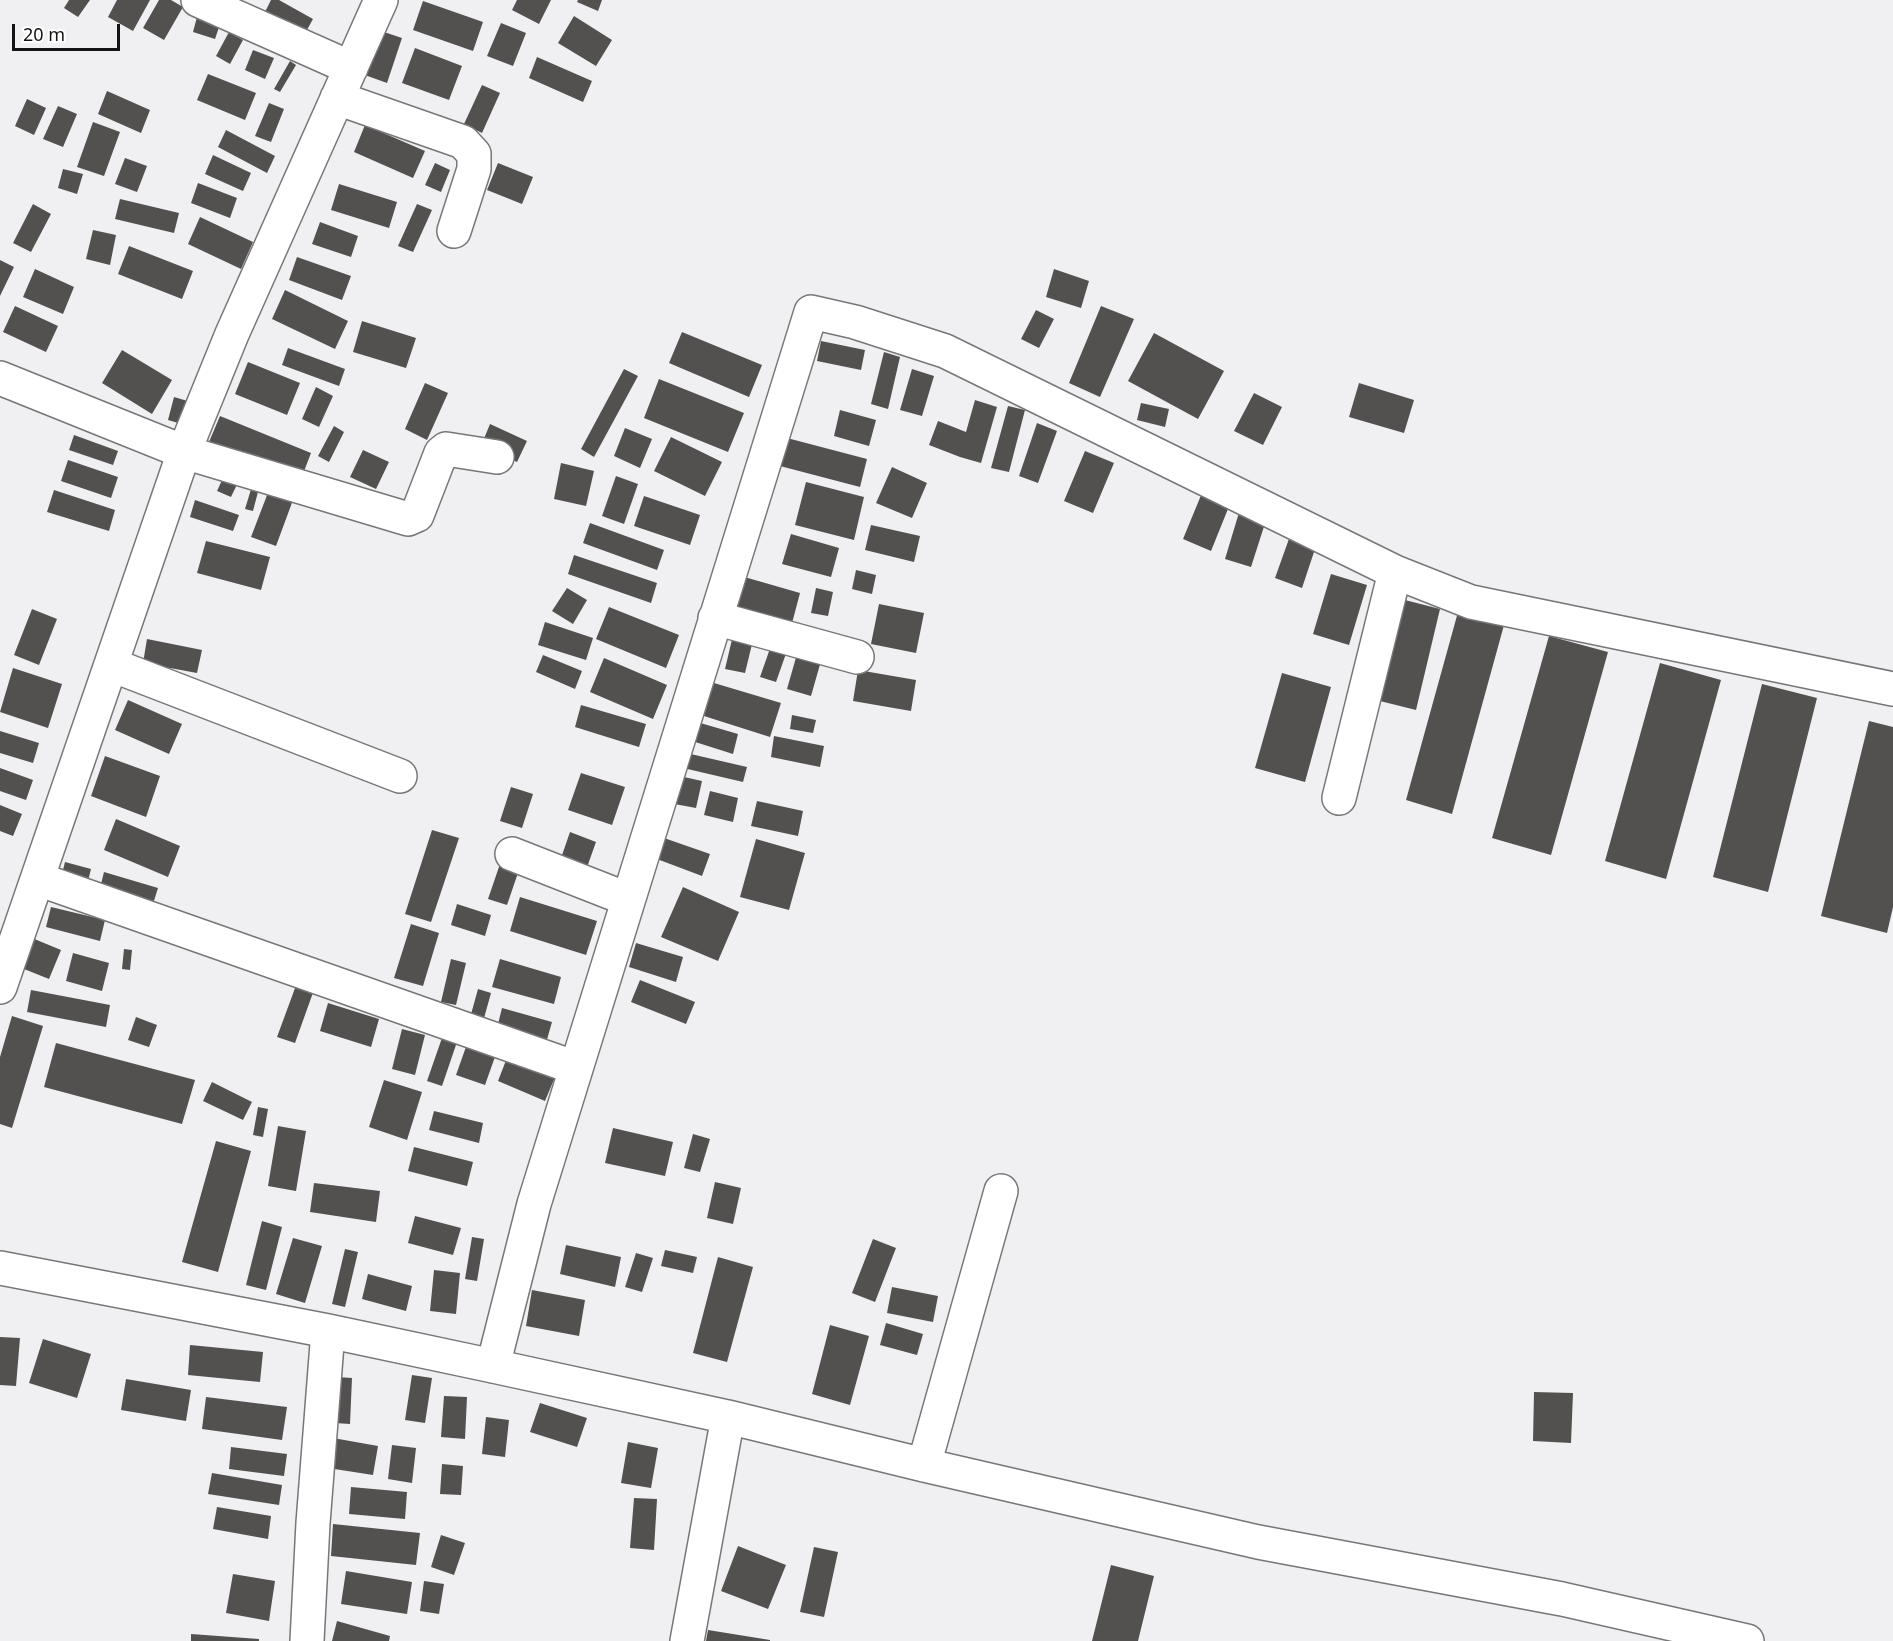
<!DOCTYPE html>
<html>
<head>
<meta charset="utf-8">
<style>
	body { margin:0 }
	#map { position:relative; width:1893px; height:1641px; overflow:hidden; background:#f0f0f3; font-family:"Noto Sans",sans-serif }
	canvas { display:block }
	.scale { position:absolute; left:12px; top:24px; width:108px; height:27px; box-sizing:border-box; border:3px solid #131314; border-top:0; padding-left:8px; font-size:18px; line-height:21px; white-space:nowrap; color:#131314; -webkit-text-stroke:4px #fff; paint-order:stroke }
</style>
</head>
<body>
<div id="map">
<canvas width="1893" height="1641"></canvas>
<div class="scale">20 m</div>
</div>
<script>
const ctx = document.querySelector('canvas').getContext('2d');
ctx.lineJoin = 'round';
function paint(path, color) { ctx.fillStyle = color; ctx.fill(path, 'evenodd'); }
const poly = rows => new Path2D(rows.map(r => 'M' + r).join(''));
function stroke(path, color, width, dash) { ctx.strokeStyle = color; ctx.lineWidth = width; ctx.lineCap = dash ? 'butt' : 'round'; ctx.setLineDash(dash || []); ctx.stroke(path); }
paint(poly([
	[69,0,90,0,78,17,64,8],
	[117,0,150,0,133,31,108,17],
	[159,0,171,0,183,7,164,40,143,28],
	[271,0,279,0,313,19,302,39,262,18],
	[517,0,551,0,539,24,512,10],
	[578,0,602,0,598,11,577,2],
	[423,1,483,22,473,51,413,30],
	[574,16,612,40,596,66,558,43],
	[197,17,220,24,215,39,193,32],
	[501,23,526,33,513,66,487,56],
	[378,30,402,38,387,83,362,74],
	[229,32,243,40,230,64,216,56],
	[415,48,462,66,449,100,402,83],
	[253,50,274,58,265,79,245,70],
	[537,57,592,81,583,102,529,78],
	[290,61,296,65,280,92,274,89],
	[208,74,256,93,245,120,197,100],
	[482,85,500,93,482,133,464,124],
	[107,91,150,110,141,133,98,114],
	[27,99,46,108,34,135,15,126],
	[269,103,284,109,271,142,255,136],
	[58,106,77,114,63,147,43,139],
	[93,122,120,132,104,176,77,167],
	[365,125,425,151,413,178,354,152],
	[226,130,275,156,267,173,218,147],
	[213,155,251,173,243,191,205,174],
	[125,158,147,166,137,192,115,184],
	[435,163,450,170,441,192,425,185],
	[498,163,533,177,522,204,487,190],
	[63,169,83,174,77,194,58,188],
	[198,183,237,198,230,218,191,203],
	[339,184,397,202,389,228,331,210],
	[120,199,179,213,174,233,115,219],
	[33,204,51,214,31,252,13,243],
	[417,204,432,210,413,252,398,246],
	[200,217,253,242,241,269,188,244],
	[320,222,358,236,351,257,312,244],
	[93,230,116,235,110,265,86,259],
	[129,246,193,271,182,299,118,274],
	[297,257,351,276,342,300,289,280],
	[0,260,14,267,0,296],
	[35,269,74,287,63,314,23,297],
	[1054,269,1089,281,1081,308,1046,297],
	[285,290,348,321,335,349,272,319],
	[15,306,58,326,46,352,3,332],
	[1101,306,1134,319,1100,397,1069,383],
	[1036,310,1054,319,1039,348,1021,339],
	[362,321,416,338,406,368,353,352],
	[682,332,762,365,749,397,669,363],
	[1154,333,1224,371,1198,419,1128,381],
	[821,341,865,350,861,370,817,361],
	[288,348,345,369,339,386,282,365],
	[122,350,172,380,152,414,102,383],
	[884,352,900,357,888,409,871,404],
	[248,362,300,383,287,415,235,394],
	[624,369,638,376,594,457,581,449],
	[912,369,934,376,922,416,900,410],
	[659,379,744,413,728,452,644,418],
	[425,383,448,393,427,440,405,429],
	[1359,383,1414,400,1404,433,1349,417],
	[316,387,333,396,319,427,302,419],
	[1254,393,1282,407,1263,445,1234,431],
	[174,397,191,402,185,425,168,420],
	[975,400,997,407,981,463,960,457,929,445,938,421,966,432],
	[1141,403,1169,409,1165,427,1137,420],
	[1008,406,1025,410,1009,472,991,468],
	[840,410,876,420,869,446,834,436],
	[220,416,311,453,301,479,209,442],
	[1037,423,1057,431,1038,483,1019,476],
	[490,424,527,441,517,462,481,446],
	[334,426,344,432,329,462,318,456],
	[625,428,652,439,640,468,614,456],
	[74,435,118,451,113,465,69,450],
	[671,437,722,462,705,496,654,471],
	[787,438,867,459,860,487,780,466],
	[363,450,389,462,376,489,350,477],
	[1085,451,1114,463,1093,513,1064,501],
	[68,460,118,477,111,498,61,481],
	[561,463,594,471,586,506,554,499],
	[228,467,242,474,231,497,217,491],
	[892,467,927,483,912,518,876,503],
	[616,476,638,484,624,524,602,516],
	[806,482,864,497,854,540,795,525],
	[252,486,259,488,253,511,245,509],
	[1204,488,1232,499,1211,551,1183,539],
	[54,490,115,510,109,531,47,512],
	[269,490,293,500,276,546,251,537],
	[644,496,700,515,690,545,634,526],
	[195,500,239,515,233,531,190,517],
	[1241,506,1268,514,1251,567,1225,559],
	[590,523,664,550,657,570,583,543],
	[871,525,920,536,914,562,865,550],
	[791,534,839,548,831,577,782,564],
	[1290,536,1316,546,1302,588,1275,578],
	[206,541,270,557,261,590,197,573],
	[574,555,657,583,651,603,568,574],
	[856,570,876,575,872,594,852,589],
	[1331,574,1367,585,1349,645,1313,634],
	[741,576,800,593,791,627,731,609],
	[567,588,587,600,573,624,552,611],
	[816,588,833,592,828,616,811,613],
	[1405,600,1440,609,1416,710,1380,701],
	[879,604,924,613,916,653,871,644],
	[609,607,679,635,666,668,596,639],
	[32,609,57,619,39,665,14,655],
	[1458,612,1504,625,1452,814,1406,800],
	[545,622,593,638,586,660,538,645],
	[734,631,754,636,745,673,725,669],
	[1549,636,1608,652,1551,855,1492,838],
	[147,639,202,650,197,673,143,663],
	[773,640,789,645,776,682,760,677],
	[797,654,821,661,811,696,787,689],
	[543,655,582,671,575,689,536,672],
	[604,658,667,685,653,719,590,692],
	[1660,663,1721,680,1666,879,1605,861],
	[13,668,62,684,48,728,0,712],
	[858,670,916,680,911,711,853,701],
	[1282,673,1331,687,1305,782,1255,768],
	[714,683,781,703,770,737,704,716],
	[1762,684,1817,698,1768,892,1713,877],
	[128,700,182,724,169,754,115,730],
	[581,705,646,724,639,747,575,727],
	[792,715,816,720,813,733,790,729],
	[1869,721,1893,727,1893,907,1887,933,1821,916],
	[697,722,738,734,733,754,692,741],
	[0,731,39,743,33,763,0,753],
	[774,736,824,746,820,767,771,757],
	[682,752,747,767,743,782,679,767],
	[105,756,160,776,146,817,91,796],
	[0,768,33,780,26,800,0,791],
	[581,773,625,787,612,825,568,810],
	[675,775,702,781,696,808,669,803],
	[511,787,533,794,522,828,500,821],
	[710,791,738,798,733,822,704,815],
	[757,801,803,811,798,836,751,826],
	[0,805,22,814,13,836,0,831],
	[116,819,180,846,168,877,104,850],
	[432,830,459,838,431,922,405,914],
	[570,832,596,842,586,870,560,861],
	[664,838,710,854,702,876,657,859],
	[756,839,805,853,789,910,740,897],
	[501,861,520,867,507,905,488,899],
	[65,862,91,869,85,893,59,886],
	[104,872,158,888,153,904,100,888],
	[683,887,739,912,718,961,661,937],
	[520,897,597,921,586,955,510,931],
	[457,904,491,915,485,936,451,925],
	[51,907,105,920,100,941,46,927],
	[411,924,439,933,423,986,394,978],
	[32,938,61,950,49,979,19,967],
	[636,943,683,957,676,982,629,967],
	[124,949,132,950,130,970,122,969],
	[73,953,109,963,102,991,66,981],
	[451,959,466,963,456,1005,441,1002],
	[500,959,561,977,554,1004,492,987],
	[298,980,315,987,295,1043,277,1037],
	[640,980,695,1002,686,1024,631,1002],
	[478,989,491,993,481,1029,468,1025],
	[31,990,110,1005,106,1027,27,1012],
	[328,1003,379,1019,371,1047,320,1031],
	[502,1008,552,1022,544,1050,495,1036],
	[12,1016,43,1026,12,1128,0,1124,0,1057],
	[136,1017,157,1025,149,1047,128,1040],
	[402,1029,425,1035,415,1075,392,1069],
	[443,1035,458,1039,442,1086,427,1081],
	[56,1043,195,1080,182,1124,44,1087],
	[467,1044,496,1054,485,1085,456,1075],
	[510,1050,558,1070,545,1101,498,1081],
	[384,1080,422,1092,407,1140,369,1127],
	[212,1082,252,1102,243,1120,203,1101],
	[258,1107,268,1109,263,1137,253,1135],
	[434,1111,483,1123,479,1143,429,1130],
	[278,1126,306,1131,296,1191,268,1186],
	[613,1128,673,1142,665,1176,605,1163],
	[693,1134,710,1139,700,1172,684,1168],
	[216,1141,251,1151,218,1272,182,1262],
	[414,1147,473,1162,467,1186,408,1171],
	[715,1182,741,1188,733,1224,707,1218],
	[314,1183,380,1191,376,1222,310,1212],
	[415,1216,461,1228,453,1255,408,1243],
	[262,1221,282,1227,266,1290,246,1285],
	[472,1237,484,1239,477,1281,465,1279],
	[293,1238,322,1246,305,1303,276,1294],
	[873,1239,896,1248,875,1302,852,1293],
	[566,1245,621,1257,615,1287,560,1274],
	[345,1249,358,1252,345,1307,332,1304],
	[665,1250,697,1257,693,1273,661,1266],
	[636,1253,653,1258,642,1292,625,1287],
	[718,1257,753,1267,727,1362,693,1353],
	[434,1270,460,1273,456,1314,430,1311],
	[368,1274,412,1286,406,1311,362,1299],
	[892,1287,938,1296,933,1322,887,1313],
	[532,1290,585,1300,579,1336,526,1326],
	[886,1323,923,1334,917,1355,880,1345],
	[830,1325,869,1336,850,1405,812,1394],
	[0,1337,20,1338,16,1386,0,1385],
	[43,1339,91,1354,77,1398,29,1383],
	[190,1345,263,1352,260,1382,188,1375],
	[412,1375,432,1378,425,1423,405,1420],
	[337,1377,352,1378,350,1424,335,1423],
	[126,1379,191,1390,186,1421,121,1410],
	[1534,1392,1573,1393,1571,1443,1533,1441],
	[444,1396,467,1397,465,1439,441,1437],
	[206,1397,287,1407,282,1440,202,1429],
	[540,1403,587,1418,577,1447,530,1432],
	[486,1417,509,1420,505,1457,482,1454],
	[333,1438,378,1446,373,1475,328,1468],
	[628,1442,658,1448,651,1488,621,1483],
	[392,1445,416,1448,412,1483,388,1479],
	[231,1447,287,1454,284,1476,229,1469],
	[442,1464,463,1466,461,1495,440,1494],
	[212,1473,282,1485,279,1505,208,1494],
	[351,1487,407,1492,405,1519,349,1514],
	[634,1498,657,1499,654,1550,630,1548],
	[217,1507,271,1516,268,1539,213,1529],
	[333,1524,420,1533,416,1565,331,1556],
	[441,1535,465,1543,454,1575,431,1567],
	[738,1546,786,1565,768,1609,721,1591],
	[814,1547,838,1552,824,1617,800,1612],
	[1111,1565,1154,1576,1138,1641,1092,1641],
	[346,1571,412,1582,407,1614,341,1604],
	[233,1574,275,1581,269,1621,226,1613],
	[424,1581,444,1584,439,1614,420,1611],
	[337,1621,390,1636,389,1641,332,1641],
	[708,1630,770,1640,770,1641,706,1641],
	[191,1634,259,1639,259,1641,191,1641]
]), '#535050');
const minor = poly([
	[198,0,351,68],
	[381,0,232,334,184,452,408,519,417,515,441,453,446,449,497,457],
	[337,98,463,142,474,154,474,169,454,231],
	[0,378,184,452,0,987],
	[715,618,857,657],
	[112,665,400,776],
	[1339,798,1395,572],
	[512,854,627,899],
	[38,879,576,1068],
	[0,1268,328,1331,493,1366,728,1417,924,1465,1258,1542,1562,1599,1747,1641],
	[493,1366,534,1204,811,312,855,322,945,351,1395,572,1471,602,1893,689],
	[924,1465,1001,1191],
	[307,1641,313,1523,328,1331],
	[687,1641,728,1417]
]);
stroke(minor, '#777779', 36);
stroke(minor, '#fff', 33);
</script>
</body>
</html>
